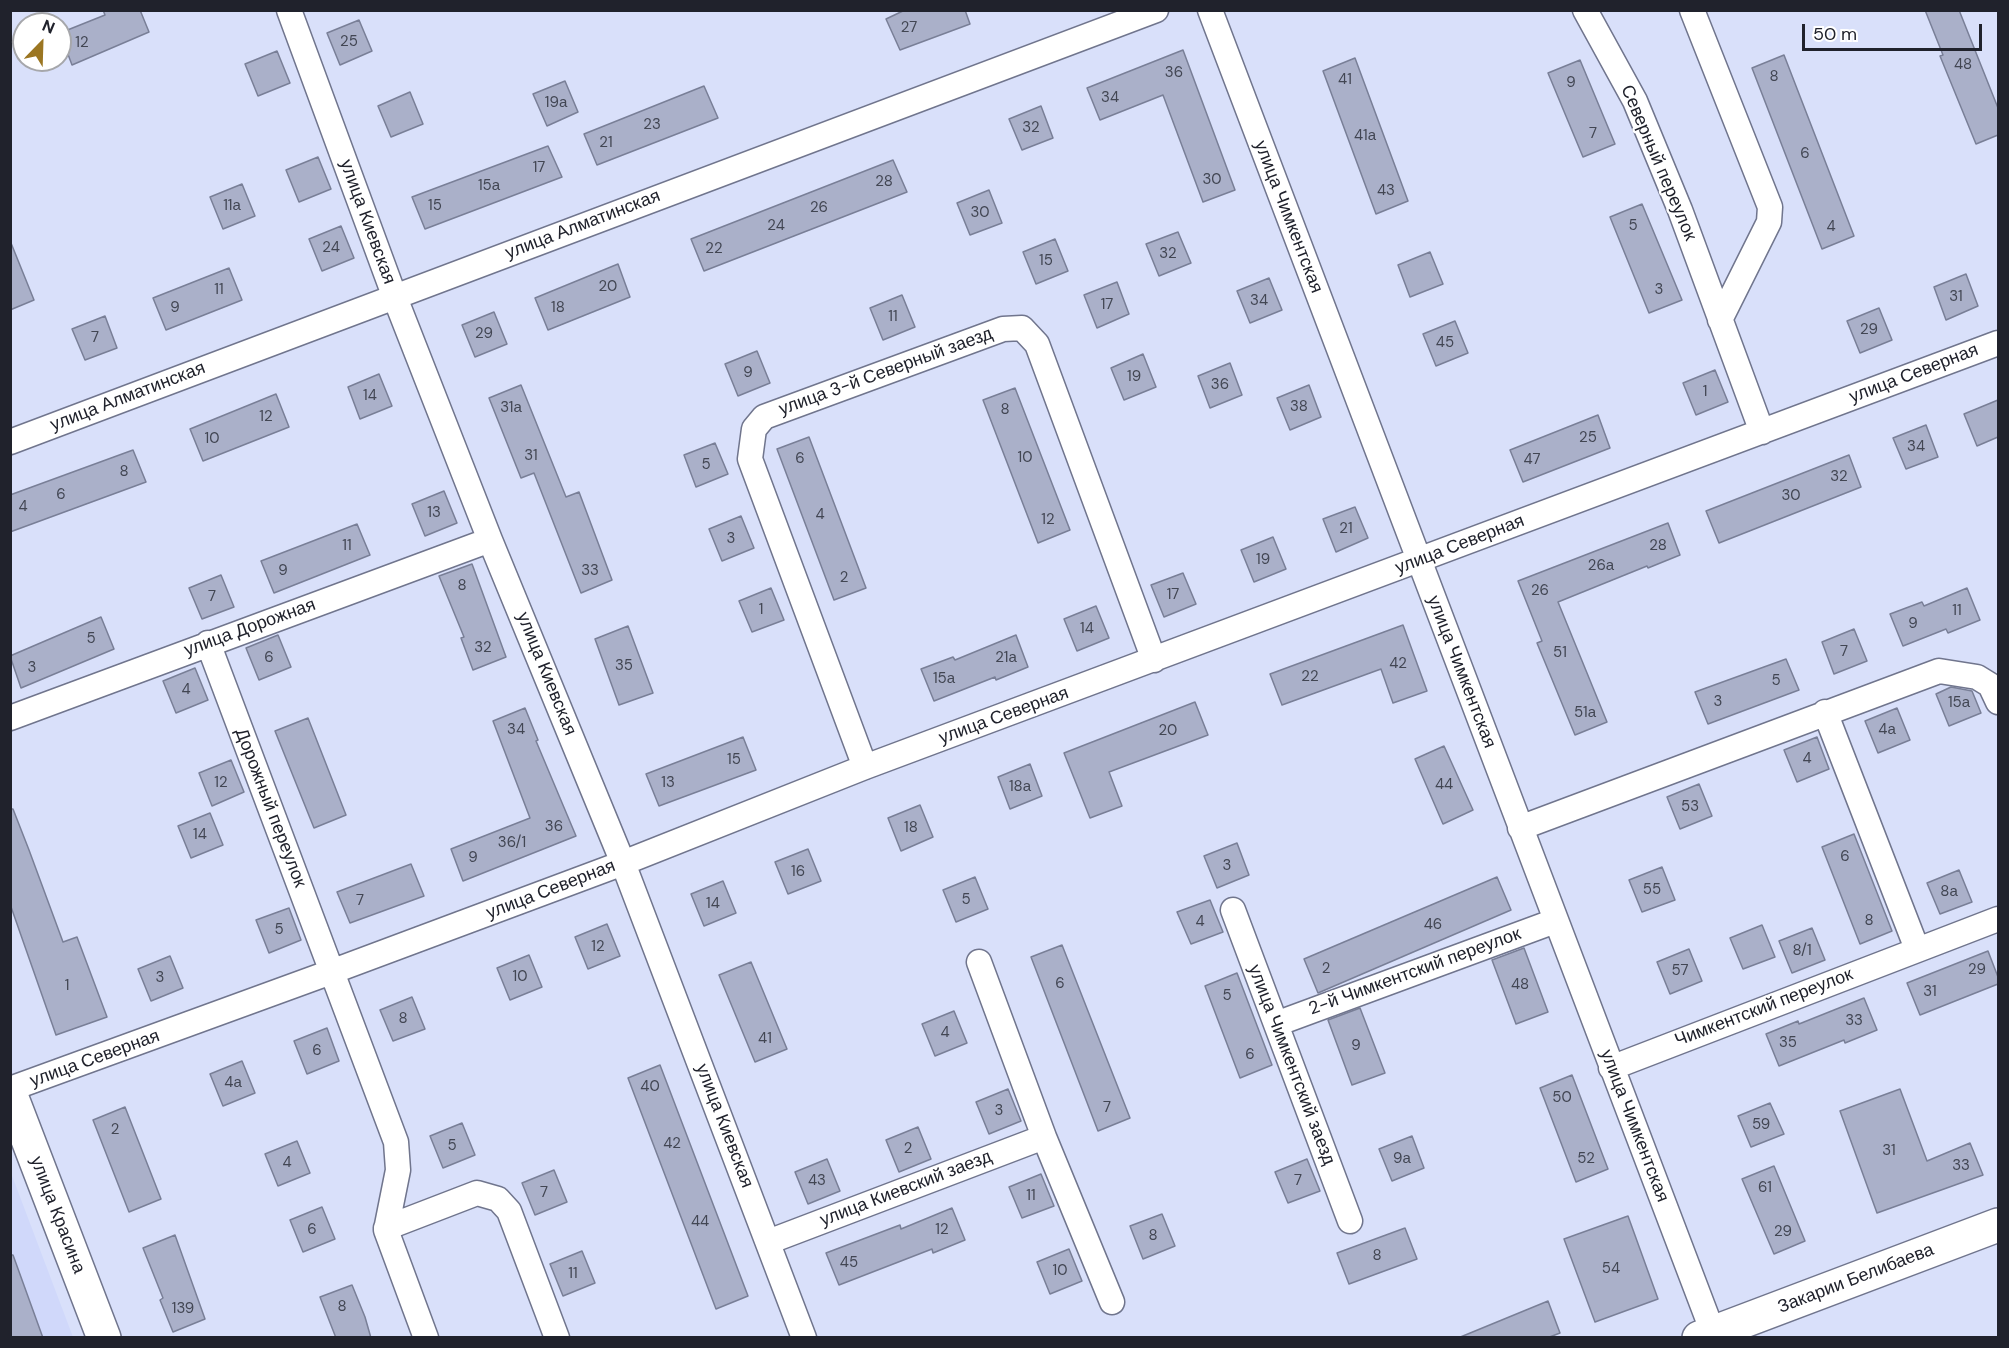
<!DOCTYPE html>
<html>
<head>
<meta charset="utf-8">
<style>
	body { margin:0 }
	#map { position:relative; width:2009px; height:1348px; overflow:hidden; background:#d9e0fa; font-family:"DM Sans",sans-serif }
	canvas { display:block }
	.frame { position:absolute; inset:0; border:12px solid #20222c; pointer-events:none }
	.north { position:absolute; left:12px; top:12px; width:60px; height:60px; box-sizing:border-box; background:#fff; border:2px solid #a6a7ab; border-radius:50%; rotate:23deg; font-size:16px; font-weight:700; line-height:24px; text-align:center; color:#20222c }
	.north::after { content:''; display:block; margin:auto; width:21px; height:27px; background:#9b7622; clip-path:polygon(50% 0,100% 100%,50% 72%,0 100%) }
	.scale { position:absolute; left:1802px; top:24px; width:180px; height:27px; box-sizing:border-box; border:3px solid #20222c; border-top:0; padding-left:8px; font-size:18px; line-height:21px; white-space:nowrap; color:#20222c; -webkit-text-stroke:4px #fff; paint-order:stroke }
</style>
</head>
<body>
<div id="map">
<canvas width="2009" height="1348"></canvas>
<div class="frame"></div>
<div class="north">N</div>
<div class="scale">50 m</div>
</div>
<script>
const ctx = document.querySelector('canvas').getContext('2d');
ctx.lineJoin = 'round';
function paint(path, color) { ctx.fillStyle = color; ctx.fill(path, 'evenodd'); }
const poly = rows => new Path2D(rows.map(r => 'M' + r).join(''));
function stroke(path, color, width, dash) { ctx.strokeStyle = color; ctx.lineWidth = width; ctx.lineCap = dash ? 'butt' : 'round'; ctx.setLineDash(dash || []); ctx.stroke(path); }
function drawText(font, color, halo, rows, align = 'center') {
  ctx.font = font + ' "DM Sans",sans-serif'; ctx.lineWidth = 4.5; ctx.setLineDash([]); ctx.textBaseline = 'middle'; ctx.strokeStyle = halo; ctx.fillStyle = color; for (const [text, x, y, turn = 0] of rows) {
    ctx.save(); ctx.translate(x, y); ctx.rotate((+turn || 0) * Math.PI / 180); ctx.textAlign = isNaN(turn) ? turn : align; if (halo) ctx.strokeText(text, 0, 0); ctx.fillText(text, 0, 0); ctx.restore();
  }
}
paint(poly([
	[11,1173,73,1337,11,1337]
]), '#d0d8fa');
const building = poly([
	[103,10,140,10,149,32,72,65,60,33,105,15,103,10],
	[905,10,965,10,970,24,900,50,886,19,905,10],
	[1925,10,1959,10,1998,108,1998,135,1976,144,1940,56,1943,55,1925,10],
	[359,20,372,51,340,65,327,33,359,20],
	[1183,50,1235,190,1203,202,1163,95,1100,120,1087,88,1183,50],
	[277,51,290,83,258,96,245,64,277,51],
	[1784,55,1854,236,1822,249,1752,68,1784,55],
	[1355,58,1408,201,1376,214,1323,71,1355,58],
	[1580,60,1615,144,1583,157,1548,73,1580,60],
	[565,81,578,112,547,126,533,94,565,81],
	[704,86,718,118,597,165,584,134,704,86],
	[410,92,423,124,391,137,378,106,410,92],
	[1041,106,1053,138,1022,150,1009,119,1041,106],
	[548,146,562,177,425,229,412,197,548,146],
	[318,157,331,189,299,202,286,170,318,157],
	[893,160,907,192,704,271,691,239,893,160],
	[242,184,255,216,223,229,210,197,242,184],
	[989,190,1002,223,970,235,957,203,989,190],
	[1642,204,1682,300,1649,313,1610,217,1642,204],
	[341,226,354,258,322,271,309,239,341,226],
	[1178,232,1191,263,1159,276,1146,244,1178,232],
	[1055,239,1068,271,1036,284,1023,252,1055,239],
	[11,243,34,300,10,310,10,244,11,243],
	[1430,252,1443,284,1410,297,1398,265,1430,252],
	[618,264,630,297,548,330,535,298,618,264],
	[229,268,242,300,166,330,153,298,229,268],
	[1966,274,1978,306,1946,320,1934,287,1966,274],
	[1269,278,1282,310,1250,323,1237,291,1269,278],
	[1117,282,1129,314,1097,328,1084,295,1117,282],
	[902,295,915,327,883,340,870,308,902,295],
	[1879,308,1892,340,1860,353,1847,321,1879,308],
	[494,312,507,344,475,357,462,325,494,312],
	[105,316,117,348,85,360,72,329,105,316],
	[1455,321,1468,353,1436,366,1423,334,1455,321],
	[757,351,770,383,738,396,725,364,757,351],
	[1143,354,1156,387,1124,400,1111,368,1143,354],
	[1230,363,1242,395,1210,408,1198,376,1230,363],
	[1715,370,1728,402,1696,415,1683,383,1715,370],
	[379,374,392,406,360,419,348,387,379,374],
	[521,385,566,497,579,492,612,580,581,593,534,473,521,478,489,398,521,385],
	[1309,385,1321,417,1290,430,1277,398,1309,385],
	[1015,388,1070,530,1038,543,983,400,1015,388],
	[276,394,289,427,203,461,190,429,276,394],
	[1998,400,1998,437,1977,446,1964,414,1998,400],
	[1598,415,1610,448,1523,482,1510,450,1598,415],
	[1926,425,1938,457,1906,469,1893,438,1926,425],
	[809,437,866,588,834,600,777,449,809,437],
	[715,443,728,474,696,487,684,455,715,443],
	[133,450,146,482,10,532,10,495,133,450],
	[1849,455,1861,487,1719,543,1706,511,1849,455],
	[444,491,457,523,425,536,412,504,444,491],
	[1355,507,1368,538,1336,552,1323,519,1355,507],
	[741,516,754,548,722,561,709,529,741,516],
	[1668,523,1680,555,1648,568,1647,566,1558,602,1607,722,1575,735,1537,643,1542,641,1518,581,1668,523],
	[357,524,370,555,274,593,261,561,357,524],
	[1273,537,1286,569,1254,582,1241,550,1273,537],
	[472,564,506,657,473,670,461,638,464,637,439,576,472,564],
	[1183,573,1196,604,1164,617,1151,585,1183,573],
	[221,575,234,607,202,619,189,588,221,575],
	[771,588,784,620,752,632,739,601,771,588],
	[1967,588,1980,620,1948,633,1946,629,1903,646,1890,614,1922,602,1924,606,1967,588],
	[1096,606,1109,638,1077,651,1064,619,1096,606],
	[101,617,114,649,21,688,10,656,101,617],
	[1403,625,1427,691,1393,703,1381,669,1282,705,1270,674,1403,625],
	[628,626,653,693,619,705,595,639,628,626],
	[1854,629,1867,661,1834,674,1822,642,1854,629],
	[278,635,291,667,259,680,246,648,278,635],
	[1016,635,1028,667,996,680,995,677,934,701,921,669,953,657,955,660,1016,635],
	[1786,659,1799,690,1708,724,1695,692,1786,659],
	[195,668,208,700,176,713,163,681,195,668],
	[1951,687,1972,691,1981,713,1949,726,1936,694,1951,687],
	[1195,702,1208,735,1109,772,1122,806,1090,818,1064,753,1195,702],
	[525,708,538,740,536,741,576,836,463,881,451,849,530,818,493,721,525,708],
	[1897,708,1910,740,1878,753,1865,721,1897,708],
	[308,718,346,815,314,828,275,731,308,718],
	[743,737,756,770,659,806,646,774,743,737],
	[1817,737,1829,769,1797,782,1784,750,1817,737],
	[1444,746,1473,810,1443,824,1415,759,1444,746],
	[231,760,244,792,212,806,199,773,231,760],
	[1030,764,1042,796,1010,809,998,777,1030,764],
	[1699,784,1712,816,1680,829,1667,797,1699,784],
	[920,805,933,837,901,851,888,818,920,805],
	[10,809,13,809,29,850,63,942,77,937,107,1017,56,1035,10,904,10,809],
	[210,813,223,845,191,858,178,826,210,813],
	[1854,834,1892,931,1860,944,1822,847,1854,834],
	[1237,843,1249,875,1217,888,1204,856,1237,843],
	[808,849,821,881,788,894,775,862,808,849],
	[411,864,424,896,350,923,337,892,411,864],
	[1662,867,1675,900,1642,912,1629,880,1662,867],
	[1959,870,1972,902,1940,914,1927,883,1959,870],
	[975,877,988,909,956,922,943,890,975,877],
	[1497,877,1511,910,1318,993,1304,959,1497,877],
	[723,881,736,913,704,926,691,894,723,881],
	[1210,900,1223,932,1191,944,1177,912,1210,900],
	[289,908,301,940,269,953,256,920,289,908],
	[607,924,620,956,588,969,575,937,607,924],
	[1762,925,1775,957,1743,969,1730,938,1762,925],
	[1812,928,1825,960,1792,973,1779,941,1812,928],
	[1062,945,1130,1118,1098,1131,1031,957,1062,945],
	[1524,948,1548,1012,1516,1024,1492,960,1524,948],
	[1689,949,1702,981,1670,994,1657,962,1689,949],
	[1988,951,1998,977,1998,984,1920,1015,1907,983,1988,951],
	[529,955,542,987,510,1000,497,968,529,955],
	[170,956,183,988,151,1001,138,969,170,956],
	[751,962,787,1049,755,1062,719,975,751,962],
	[1237,973,1272,1065,1240,1078,1205,986,1237,973],
	[412,997,425,1029,393,1041,380,1010,412,997],
	[1864,998,1877,1030,1845,1043,1844,1040,1779,1066,1766,1034,1798,1021,1799,1024,1864,998],
	[1360,1008,1385,1073,1352,1085,1328,1020,1360,1008],
	[954,1011,967,1043,935,1056,922,1024,954,1011],
	[327,1028,339,1061,307,1074,294,1041,327,1028],
	[242,1061,255,1093,223,1106,210,1074,242,1061],
	[660,1065,748,1296,716,1309,628,1078,660,1065],
	[1572,1075,1608,1169,1576,1182,1540,1088,1572,1075],
	[1008,1089,1021,1121,989,1134,976,1102,1008,1089],
	[1900,1089,1927,1161,1970,1143,1983,1175,1877,1213,1840,1111,1900,1089],
	[1770,1103,1784,1134,1751,1147,1738,1116,1770,1103],
	[125,1107,161,1199,129,1212,93,1120,125,1107],
	[462,1123,475,1155,443,1168,430,1136,462,1123],
	[918,1127,931,1159,899,1172,886,1140,918,1127],
	[1412,1136,1424,1168,1392,1181,1379,1149,1412,1136],
	[297,1141,310,1173,278,1186,265,1154,297,1141],
	[827,1159,840,1191,808,1204,795,1172,827,1159],
	[1307,1159,1320,1191,1288,1203,1275,1172,1307,1159],
	[1774,1166,1805,1241,1774,1254,1742,1179,1774,1166],
	[554,1170,567,1202,535,1215,522,1183,554,1170],
	[1041,1174,1054,1206,1022,1218,1009,1187,1041,1174],
	[322,1207,335,1239,303,1252,290,1220,322,1207],
	[952,1208,965,1240,933,1253,932,1249,839,1285,826,1253,900,1225,901,1229,952,1208],
	[1162,1214,1175,1246,1143,1259,1130,1226,1162,1214],
	[1628,1216,1658,1299,1595,1322,1564,1239,1628,1216],
	[1405,1228,1417,1259,1349,1284,1337,1253,1405,1228],
	[175,1235,205,1319,173,1332,160,1300,163,1298,143,1248,175,1235],
	[1069,1249,1082,1281,1050,1294,1037,1262,1069,1249],
	[582,1251,595,1283,563,1296,550,1264,582,1251],
	[10,1255,13,1255,43,1338,10,1338,10,1255],
	[352,1285,365,1317,371,1338,336,1338,320,1297,352,1285],
	[1548,1301,1560,1333,1547,1338,1458,1338,1548,1301]
]);
paint(building, '#aab0c9');
stroke(building, '#797f97', 1.5);
const street = poly([
	[289,10,394,295,490,540,623,863,804,1338],
	[1210,10,1715,1338],
	[1585,10,1635,101,1680,210,1762,432],
	[1692,10,1770,207,1769,222,1720,320],
	[10,442,1156,10],
	[208,643,396,1142,398,1170,386,1230,426,1338],
	[1825,712,1917,949],
	[10,718,490,540],
	[865,767,750,459,754,429,764,417,1003,329,1022,328,1037,344,1154,660],
	[1520,828,1939,671,1977,677,1990,685,1998,702],
	[1233,910,1350,1221],
	[1276,1024,1555,921],
	[1611,1068,1998,919],
	[10,1089,331,972,623,863,865,767,1998,343],
	[1044,1137,1112,1302],
	[386,1228,477,1193,498,1199,509,1211,557,1338],
	[768,1242,1044,1137,979,962]
]);
const secondary = poly([
	[10,1093,104,1338],
	[1699,1338,1998,1225]
]);
stroke(street, '#70758d', 27);
stroke(secondary, '#70758d', 36);
stroke(street, '#fff', 24);
stroke(secondary, '#fff', 33);
drawText('15px', '#424653', null, [
	["27",909,28],
	["25",349,42],
	["12",82,43],
	["48",1963,65],
	["36",1174,73],
	["8",1774,77],
	["41",1345,80],
	["9",1571,83],
	["34",1110,98],
	["19а",556,103],
	["23",652,125],
	["32",1031,128],
	["7",1593,134],
	["41а",1365,136],
	["21",606,143],
	["6",1805,154],
	["17",539,168],
	["30",1212,180],
	["28",884,182],
	["15а",489,186],
	["43",1386,191],
	["11а",232,206],
	["15",435,206],
	["26",819,208],
	["30",980,213],
	["24",776,226],
	["5",1633,226],
	["4",1831,227],
	["24",331,248],
	["22",714,249],
	["32",1168,254],
	["15",1046,261],
	["20",608,287],
	["11",219,290],
	["3",1659,290],
	["31",1956,297],
	["34",1259,301],
	["17",1107,305],
	["9",175,308],
	["18",558,308],
	["11",893,317],
	["29",1869,330],
	["29",484,334],
	["7",95,338],
	["45",1445,343],
	["9",748,373],
	["19",1134,377],
	["36",1220,385],
	["1",1705,392],
	["14",370,396],
	["38",1299,407],
	["31а",511,408],
	["8",1005,410],
	["12",266,417],
	["25",1588,438],
	["10",212,439],
	["34",1916,447],
	["31",531,456],
	["10",1025,458],
	["6",800,459],
	["47",1532,460],
	["5",706,465],
	["8",124,472],
	["32",1839,477],
	["6",61,495],
	["30",1791,496],
	["4",23,507],
	["13",434,513],
	["4",820,515],
	["12",1048,520],
	["21",1346,529],
	["3",731,539],
	["11",347,546],
	["28",1658,546],
	["19",1263,560],
	["26а",1601,566],
	["9",283,571],
	["33",590,571],
	["2",844,578],
	["8",462,586],
	["26",1540,591],
	["17",1173,595],
	["7",212,597],
	["1",761,610],
	["11",1957,611],
	["9",1913,624],
	["14",1087,629],
	["5",91,639],
	["32",483,648],
	["7",1844,652],
	["51",1560,653],
	["6",269,658],
	["21а",1006,658],
	["42",1398,664],
	["35",624,666],
	["3",32,668],
	["22",1310,677],
	["15а",944,679],
	["5",1776,681],
	["4",186,690],
	["3",1718,702],
	["15а",1959,703],
	["51а",1585,713],
	["34",516,730],
	["4а",1887,730],
	["20",1168,731],
	["4",1807,759],
	["15",734,760],
	["12",221,783],
	["13",668,783],
	["44",1444,785],
	["18а",1020,787],
	["53",1690,807],
	["36",554,827],
	["18",911,828],
	["14",200,835],
	["36/1",512,843],
	["6",1845,857],
	["9",473,858],
	["3",1227,866],
	["16",798,872],
	["55",1652,890],
	["8а",1949,892],
	["5",966,900],
	["7",360,901],
	["14",713,904],
	["8",1869,921],
	["4",1200,922],
	["46",1433,925],
	["5",279,930],
	["12",598,947],
	["8/1",1802,951],
	["2",1326,969],
	["29",1977,970],
	["57",1680,971],
	["10",520,977],
	["3",160,978],
	["6",1060,984],
	["48",1520,985],
	["1",67,986],
	["31",1930,992],
	["5",1227,996],
	["8",403,1019],
	["33",1854,1021],
	["4",945,1033],
	["41",765,1039],
	["35",1788,1043],
	["9",1356,1046],
	["6",317,1051],
	["6",1250,1055],
	["4а",233,1083],
	["40",650,1087],
	["50",1562,1098],
	["7",1107,1108],
	["3",999,1111],
	["59",1761,1125],
	["2",115,1130],
	["42",672,1144],
	["5",452,1146],
	["2",908,1149],
	["31",1889,1151],
	["9а",1402,1159],
	["52",1586,1159],
	["4",287,1163],
	["33",1961,1166],
	["43",817,1181],
	["7",1298,1181],
	["61",1765,1188],
	["7",544,1193],
	["11",1031,1196],
	["44",700,1222],
	["6",312,1230],
	["12",942,1230],
	["29",1783,1232],
	["8",1153,1236],
	["8",1377,1256],
	["45",849,1263],
	["54",1611,1269],
	["10",1060,1271],
	["11",573,1274],
	["8",342,1307],
	["139",183,1309]
]);
drawText('18px', '#20222c', '#fff', [
	["Северный переулок",1658,163,67],
	["улица Чимкентская",1288,217,69],
	["улица Киевская",367,222,70],
	["улица Алматинская",583,225,-21],
	["улица 3-й Северный заезд",886,372,-20],
	["улица Северная",1914,374,-21],
	["улица Алматинская",128,397,-21],
	["улица Северная",1460,545,-21],
	["улица Дорожная",250,628,-20],
	["улица Чимкентская",1461,672,69],
	["улица Киевская",546,674,68],
	["улица Северная",1004,716,-20],
	["Дорожный переулок",270,808,69],
	["улица Северная",551,890,-21],
	["2-й Чимкентский переулок",1415,972,-20],
	["Чимкентский переулок",1764,1008,-21],
	["улица Северная",95,1059,-20],
	["улица Чимкентский заезд",1291,1065,69],
	["улица Киевская",724,1126,69],
	["улица Чимкентская",1634,1126,69],
	["улица Киевский заезд",906,1189,-21],
	["улица Красина",57,1215,69],
	["Закарии Белибаева",1856,1279,-21]
]);
</script>
</body>
</html>
